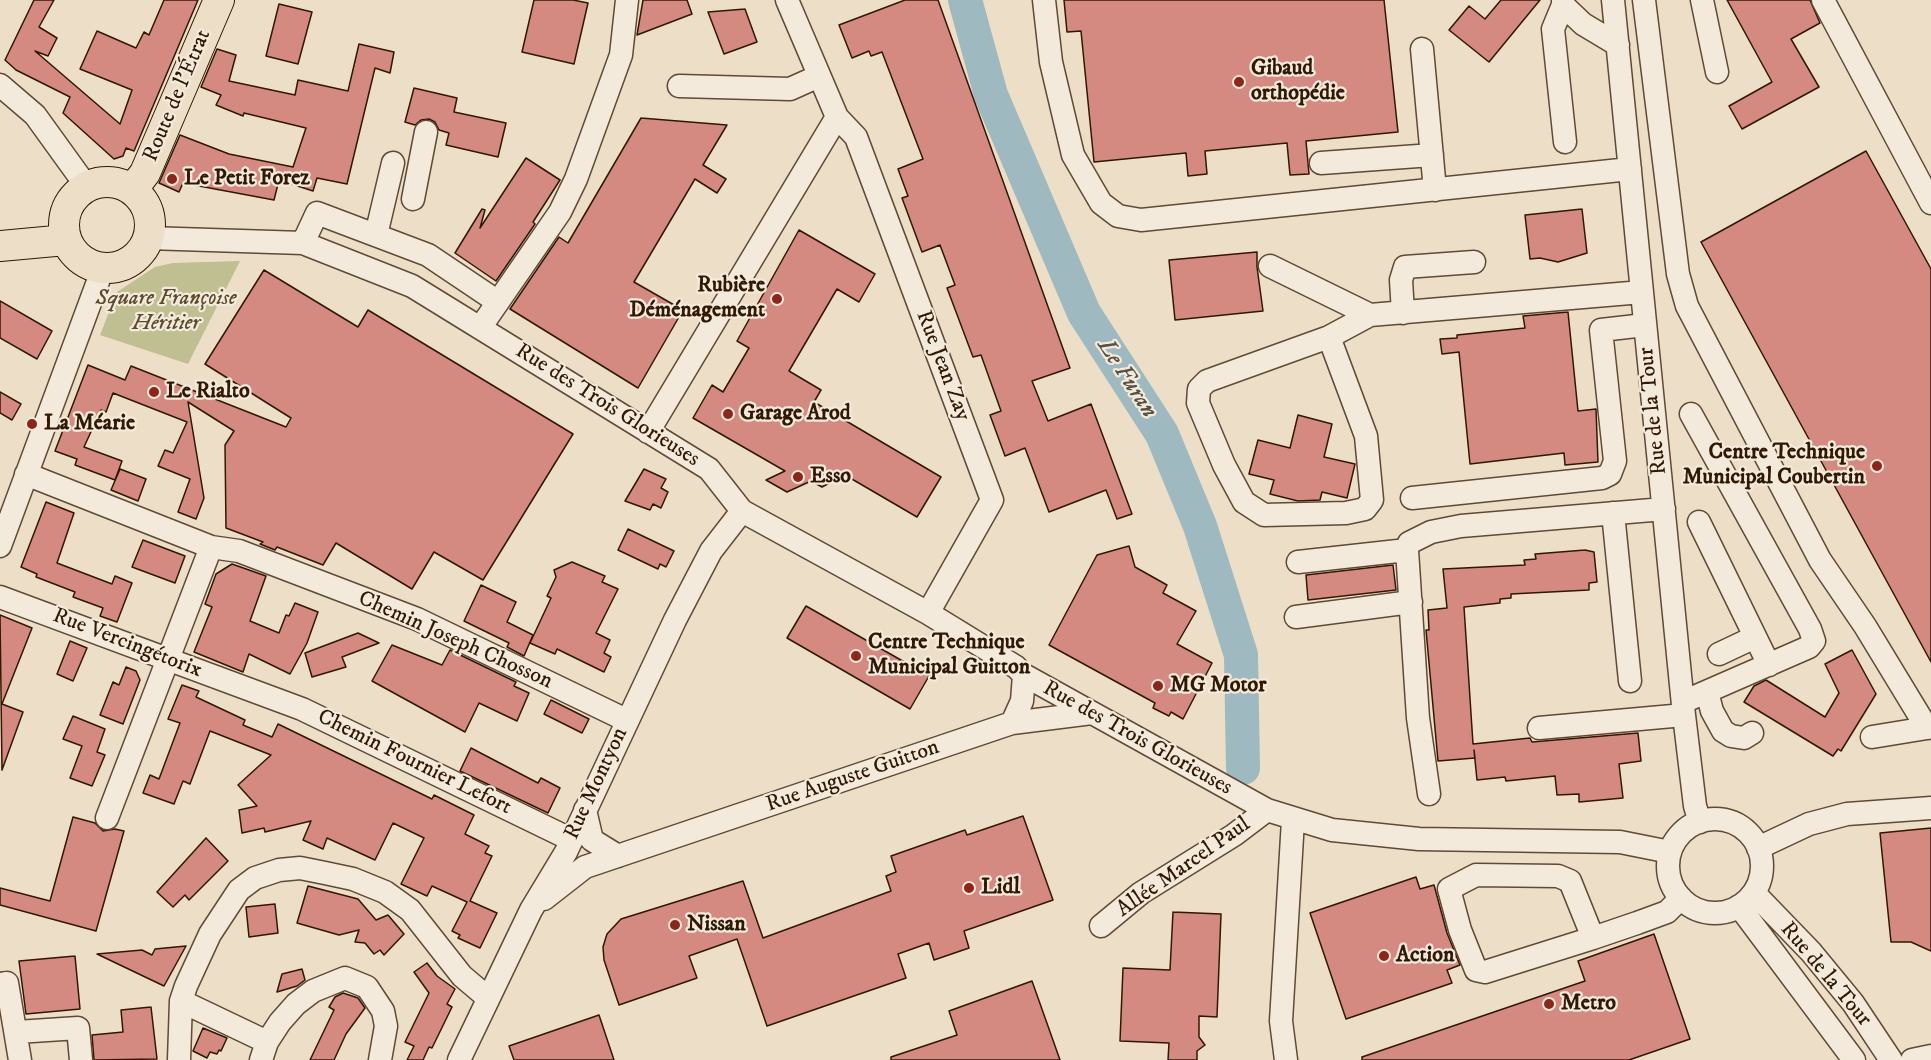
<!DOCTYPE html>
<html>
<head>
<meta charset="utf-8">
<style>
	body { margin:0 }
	canvas { display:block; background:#eddec7 }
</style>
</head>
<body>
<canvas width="1931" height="1060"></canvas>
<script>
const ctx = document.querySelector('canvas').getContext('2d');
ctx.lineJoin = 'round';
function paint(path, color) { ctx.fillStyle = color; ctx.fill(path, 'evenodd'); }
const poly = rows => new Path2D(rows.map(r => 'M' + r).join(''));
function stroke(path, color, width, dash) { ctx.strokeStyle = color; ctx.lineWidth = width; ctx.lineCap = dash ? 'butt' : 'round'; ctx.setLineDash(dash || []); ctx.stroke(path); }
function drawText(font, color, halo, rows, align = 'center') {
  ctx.font = font + ' "IM FELL DW Pica",serif'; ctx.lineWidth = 4.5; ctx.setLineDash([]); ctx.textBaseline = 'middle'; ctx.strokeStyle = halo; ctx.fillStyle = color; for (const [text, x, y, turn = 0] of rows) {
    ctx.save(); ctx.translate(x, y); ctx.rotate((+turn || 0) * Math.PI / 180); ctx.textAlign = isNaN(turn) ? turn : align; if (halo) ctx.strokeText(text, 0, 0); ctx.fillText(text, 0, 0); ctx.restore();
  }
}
paint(poly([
	[240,261,188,364,100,335,117,292,155,267,173,263]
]), '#bfbf91');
stroke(poly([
	[965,0,991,95,1084,313,1162,434,1200,526,1241,655,1243,768]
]), '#9eb9c0', 34);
const building = poly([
	[34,0,54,0,39,27,57,38,48,56,35,51,120,124,132,90,80,69,97,31,136,48,144,32,149,35,164,0,198,0,134,151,126,148,123,156,114,159,63,113,70,97,16,70,5,60,34,0],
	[534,0,573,0,588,3,574,64,522,52,534,0],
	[643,0,687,0,692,14,637,35,643,0],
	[905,0,938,0,1070,368,1032,381,1048,421,1091,404,1132,514,1117,519,1106,490,1049,512,1025,448,1005,456,990,415,1001,411,981,355,973,357,947,288,955,285,940,245,922,252,902,198,908,196,898,169,923,159,882,52,871,56,869,51,852,58,839,25,905,0],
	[1064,0,1384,0,1398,132,1306,141,1309,174,1290,175,1287,143,1205,151,1207,174,1188,176,1186,153,1094,162,1081,31,1067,32,1064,0],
	[1501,0,1540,0,1489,62,1449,30,1469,6,1485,19,1501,0],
	[1727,0,1810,0,1820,23,1791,39,1819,87,1742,129,1729,106,1772,82,1727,0],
	[279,4,312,12,298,64,266,56,279,4],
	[745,9,757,42,724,54,708,12,745,9],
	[359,44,394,52,390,73,375,68,347,184,317,178,313,191,279,180,274,200,183,183,179,192,159,183,180,135,229,154,293,167,306,128,244,113,243,116,216,105,221,95,201,87,217,49,236,55,229,81,295,95,298,80,348,91,359,44],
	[414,88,457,98,454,112,506,123,498,157,446,145,449,133,439,130,435,122,429,119,421,120,415,125,405,122,414,88],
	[641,118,727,125,703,165,726,179,717,193,695,179,634,282,683,310,638,388,510,309,559,237,568,243,641,118],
	[1866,151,1931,269,1931,662,1701,242,1866,151],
	[526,158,560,180,533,222,535,224,496,281,455,253,482,209,485,210,480,228,526,158],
	[1582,209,1587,253,1558,262,1540,258,1530,259,1525,215,1582,209],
	[799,230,875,274,859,302,837,289,789,371,821,390,814,402,941,477,917,517,845,475,822,487,811,481,787,492,766,480,785,471,693,418,712,385,723,392,749,348,737,341,799,230],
	[1257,252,1257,267,1263,311,1175,320,1169,260,1257,252],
	[264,270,358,327,368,310,573,434,483,580,434,552,412,589,336,543,323,565,277,547,275,550,260,544,263,542,226,528,225,445,234,431,188,402,204,498,196,519,178,512,190,479,158,466,165,450,173,453,187,422,113,393,106,412,101,410,84,447,122,461,115,480,75,465,77,459,55,451,88,365,125,380,131,366,286,427,291,418,205,364,264,270],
	[0,301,52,331,37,359,0,338,0,301],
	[1568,312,1578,411,1596,409,1598,462,1565,465,1564,453,1470,464,1459,352,1442,354,1440,339,1457,338,1457,335,1525,328,1523,316,1568,312],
	[0,392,21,404,12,420,0,413,0,392],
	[1298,415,1332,424,1324,457,1355,464,1347,498,1322,492,1320,500,1298,501,1270,494,1274,480,1249,474,1258,440,1290,448,1298,415],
	[120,469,146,479,138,501,111,490,120,469],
	[644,469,666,479,661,488,668,492,661,508,653,504,650,510,625,501,644,469],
	[46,502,74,513,57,563,112,584,115,576,132,583,117,622,100,616,103,608,73,597,75,592,36,577,37,574,21,567,46,502],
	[628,529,674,551,666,567,660,564,658,569,618,550,628,529],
	[143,540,185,556,175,583,132,567,143,540],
	[1129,546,1135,567,1167,585,1163,593,1196,611,1177,644,1212,663,1183,719,1171,712,1169,716,1153,708,1155,703,1049,645,1097,555,1129,546],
	[1585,550,1594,552,1597,582,1589,583,1589,590,1511,594,1511,598,1500,599,1500,603,1464,607,1473,744,1530,738,1532,742,1638,733,1641,761,1619,764,1623,798,1579,802,1579,794,1557,795,1555,776,1506,781,1505,777,1477,780,1474,750,1475,758,1438,761,1426,630,1429,630,1428,610,1447,608,1443,569,1525,565,1524,560,1536,559,1535,554,1585,550],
	[572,562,605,576,602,582,618,589,596,633,610,640,604,653,611,657,604,672,557,649,555,654,530,643,551,598,547,596,556,577,554,570,572,562],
	[232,564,266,576,250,621,279,633,286,615,289,616,295,603,318,612,307,643,290,674,249,654,243,672,194,652,212,607,205,604,216,574,232,564],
	[1393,565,1396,590,1308,600,1306,575,1393,565],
	[481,585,516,602,507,622,533,635,524,656,507,647,509,643,464,621,481,585],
	[806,606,929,676,910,709,787,638,806,606],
	[0,615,32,628,2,704,23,712,2,770,0,615],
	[358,633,379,643,342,657,346,667,312,677,305,653,358,633],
	[70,641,87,648,73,681,57,674,70,641],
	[392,645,442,665,450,650,516,682,514,686,529,693,517,721,479,703,465,732,372,681,392,645],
	[1852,650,1876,694,1841,751,1838,749,1833,756,1744,702,1754,686,1766,680,1825,717,1839,693,1825,664,1852,650],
	[126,667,136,671,140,680,123,724,100,715,113,682,119,685,126,667],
	[182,685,199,691,196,697,245,720,243,725,272,737,278,724,432,799,434,795,474,815,465,834,489,846,485,853,492,856,470,901,497,913,480,948,458,938,460,935,452,931,467,902,432,886,427,896,401,884,424,838,393,823,375,860,327,838,323,849,303,840,311,821,265,832,264,828,242,833,239,810,257,806,238,785,271,755,210,731,190,784,183,781,174,804,143,793,150,775,159,779,180,723,168,719,182,685],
	[551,700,589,719,582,733,544,714,551,700],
	[73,716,105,729,97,752,105,755,92,786,70,778,82,746,63,739,73,716],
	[471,748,538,783,541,778,560,788,548,813,460,771,471,748],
	[1023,816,1053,900,964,931,969,948,934,960,929,943,898,954,906,978,767,1026,737,939,689,956,697,978,619,1005,604,960,603,947,607,934,621,919,743,881,763,938,891,891,886,876,896,872,891,856,965,830,967,835,1023,816],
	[73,817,95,823,103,831,115,829,124,831,96,931,0,905,0,888,50,901,73,817],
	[1931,828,1931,951,1911,942,1891,942,1880,833,1931,828],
	[206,838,228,861,189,900,185,895,173,907,157,892,206,838],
	[1416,877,1420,889,1434,885,1447,933,1460,965,1447,970,1452,983,1346,1019,1310,913,1416,877],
	[308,886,358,899,376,920,388,915,404,934,384,955,380,950,374,954,365,943,355,942,359,930,339,935,297,923,308,886],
	[275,904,278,933,249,937,246,907,275,904],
	[1173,912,1221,914,1217,1017,1199,1016,1199,1037,1205,1045,1197,1051,1197,1060,1168,1060,1169,1043,1120,1041,1123,968,1170,970,1173,912],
	[1654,934,1690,1039,1629,1060,1362,1060,1362,1057,1585,981,1578,961,1654,934],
	[186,946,164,986,97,954,142,950,152,955,155,949,186,946],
	[75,956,80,1009,26,1014,19,961,75,956],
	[427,963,437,976,455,989,447,1004,452,1007,432,1048,429,1047,423,1060,407,1060,414,1046,405,1042,429,993,414,972,427,963],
	[302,969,305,980,297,986,277,992,282,974,302,969],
	[1032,981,1060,1060,891,1060,891,1057,957,1035,949,1011,1032,981],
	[343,993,358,998,365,1008,346,1034,334,1060,310,1060,334,1010,329,1007,335,997,343,993],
	[151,1007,157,1059,94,1060,92,1035,123,1032,121,1010,151,1007],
	[599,1015,614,1060,514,1060,509,1046,599,1015],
	[203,1028,227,1038,221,1051,219,1050,217,1054,210,1052,207,1058,193,1051,203,1028]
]);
paint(building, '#d48981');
stroke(building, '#301803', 1.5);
const minor = poly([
	[1044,0,1051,62,1073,155,1101,203,1118,216,1141,220,1630,169],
	[1563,0,1563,5,1583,24,1618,45],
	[1613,0,1684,715,1695,806,1700,822],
	[1644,0,1678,274,1687,306,1820,560,1865,626,1927,728,1931,727],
	[1702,0,1717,72],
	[1823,0,1931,203],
	[1563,5,1553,29,1565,142],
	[1422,49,1435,190],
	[0,85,35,115,87,187],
	[679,86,790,89,819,76],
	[837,117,856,137,992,500,928,613],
	[1321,163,1432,155],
	[413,199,426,132],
	[376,235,393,163],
	[148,238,303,243,412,286,709,469,742,511,928,613,1016,667,1024,675,1267,810,1332,830,1419,839,1620,842,1670,852],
	[303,243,317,213,428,255,498,302],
	[1270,266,1370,315,1642,292],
	[1403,313,1401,280,1405,267,1474,262],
	[480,328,560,212,576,179,621,55,627,0],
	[1329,337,1366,436,1372,500,1365,509,1346,513,1264,515,1244,502,1224,465,1198,403,1199,389,1207,381,1329,337,1370,315],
	[648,432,837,117,787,0],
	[26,474,211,547,239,551,417,619,626,720],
	[1412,498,1602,478,1610,474,1615,461,1601,330,1645,325],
	[1613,513,1630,681],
	[1699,522,1769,665],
	[0,546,103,268],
	[1298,562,1407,550],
	[0,597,302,709,572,840],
	[1296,617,1411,602],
	[1719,654,1755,637],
	[1707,692,1712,711,1723,731,1731,736,1744,738,1752,733],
	[1683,702,1809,647,1814,641,1810,629,1691,414],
	[1012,723,1022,701,1024,675],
	[1539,728,1684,715],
	[1872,737,1927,728],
	[1429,794,1418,718,1407,550,1409,543,1431,532,1461,526,1664,509],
	[585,810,592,840,618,856],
	[107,818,211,547],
	'1668 866a47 47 0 1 1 94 0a47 47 0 1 1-94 0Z',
	[1758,848,1809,824,1847,814,1931,808],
	[1754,893,1811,952,1853,1003,1891,1060],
	[544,899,585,867,1012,723,1092,713],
	[1739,906,1854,1060],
	[1101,926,1141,893,1234,835,1267,810],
	[1593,938,1570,881,1558,876,1476,875,1449,889,1460,930,1476,970,1485,972,1593,938,1637,923,1667,912,1681,898],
	[0,984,7,983,20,1060],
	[181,1001,267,1042],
	[17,1032,78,1028,81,1060],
	[179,1060,181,1001,186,986,210,934,239,890,255,878,279,870,300,868,325,873,353,879,385,892,410,910,462,976,488,998],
	[261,1060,267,1042,280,1022,296,1004,313,991,345,978,367,987,383,1011,386,1026,380,1060],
	[459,1060,531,910,566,852,675,620,711,551,742,511],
	[1286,1060,1281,1021,1293,820],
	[1912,1060,1931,1056]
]);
const major = poly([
	'64 225a43 43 0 1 1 86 0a43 43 0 1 1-86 0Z',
	[132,190,145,173,219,0],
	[0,246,66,240]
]);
stroke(minor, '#5f4a34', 25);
stroke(major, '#301803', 32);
stroke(minor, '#f3eadb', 22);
stroke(major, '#eddec7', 30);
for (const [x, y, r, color] of [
	[1239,82,6,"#8f2418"],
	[172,179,6,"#8f2418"],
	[777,299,6,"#8f2418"],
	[154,392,6,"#8f2418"],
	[728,414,6,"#8f2418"],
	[32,424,6,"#8f2418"],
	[1877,466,6,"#8f2418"],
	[798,477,6,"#8f2418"],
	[856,656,6,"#8f2418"],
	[1158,686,6,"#8f2418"],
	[969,888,6,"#8f2418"],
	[675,925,6,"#8f2418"],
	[1384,956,6,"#8f2418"],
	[1549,1004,6,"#8f2418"]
]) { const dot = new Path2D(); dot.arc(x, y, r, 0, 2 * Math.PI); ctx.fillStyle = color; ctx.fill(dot); stroke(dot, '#f3eadb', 2); }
drawText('bold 22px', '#301803', '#f3eadb', [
	["Gibaud",1251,69],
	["orthopédie",1251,94],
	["Le Petit Forez",184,179],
	["Rubière",765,286,"right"],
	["Déménagement",765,311,"right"],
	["Le Rialto",166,392],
	["Garage Arod",740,414],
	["La Méarie",44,424],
	["Centre Technique",1865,453,"right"],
	["Municipal Coubertin",1865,478,"right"],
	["Esso",810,477],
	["Centre Technique",868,643],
	["Municipal Guitton",868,668],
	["MG Motor",1170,686],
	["Lidl",981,888],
	["Nissan",687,925],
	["Action",1396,956],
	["Metro",1561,1004]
], 'left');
drawText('22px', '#301803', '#f3eadb', [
	["Route de l'Étrat",178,96,-67],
	["Rue Jean Zay",942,366,69],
	["Rue des Trois Glorieuses",607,406,32],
	["Rue de la Tour",1654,411,-96],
	["Chemin Joseph Chosson",455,641,24],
	["Rue Vercingétorix",127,644,21],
	["Rue des Trois Glorieuses",1137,739,29],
	["Chemin Fournier Lefort",414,763,26],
	["Rue Auguste Guitton",853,777,-19],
	["Rue Montyon",597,784,-65],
	["Allée Marcel Paul",1184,868,-35],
	["Rue de la Tour",1825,975,50]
]);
drawText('italic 22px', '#5b4a2e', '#f3eadb', [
	["Square Françoise",166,299],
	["Héritier",166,324]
]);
drawText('italic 24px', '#565045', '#f3eadb', [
	["Le Furan",1126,379,57]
]);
</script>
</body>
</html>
